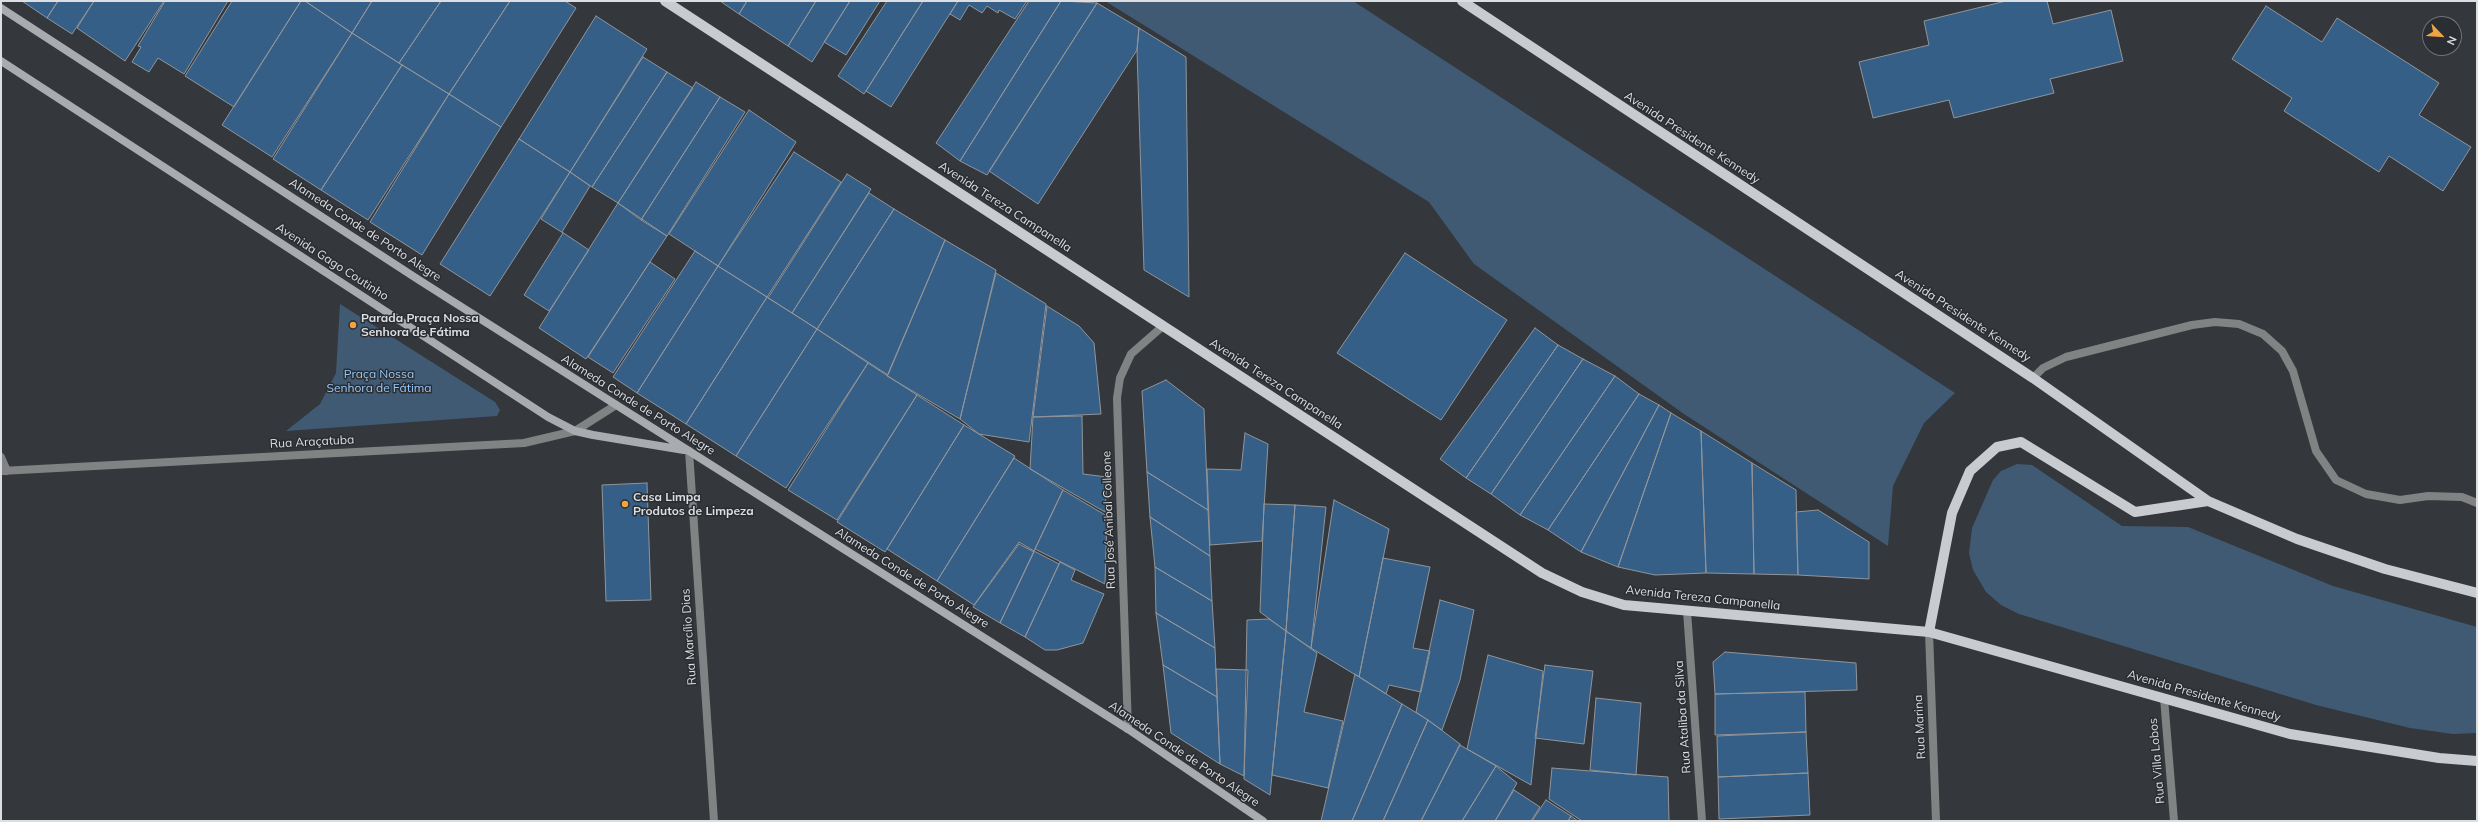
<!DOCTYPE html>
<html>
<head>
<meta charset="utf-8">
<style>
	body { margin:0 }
	#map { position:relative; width:2478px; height:822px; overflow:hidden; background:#34373b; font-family:Mulish,sans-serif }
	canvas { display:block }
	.frame { position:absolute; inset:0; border:2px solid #dcdee1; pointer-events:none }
	.north { position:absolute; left:2422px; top:16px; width:40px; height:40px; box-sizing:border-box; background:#2a2d31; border:1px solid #717477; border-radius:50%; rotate:115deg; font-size:11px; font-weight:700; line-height:16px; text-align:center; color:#dcdee1 }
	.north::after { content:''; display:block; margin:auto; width:14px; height:18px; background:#f3a442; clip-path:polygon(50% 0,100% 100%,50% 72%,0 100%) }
</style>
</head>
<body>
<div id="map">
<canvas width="2478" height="822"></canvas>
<div class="frame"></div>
<div class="north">N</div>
</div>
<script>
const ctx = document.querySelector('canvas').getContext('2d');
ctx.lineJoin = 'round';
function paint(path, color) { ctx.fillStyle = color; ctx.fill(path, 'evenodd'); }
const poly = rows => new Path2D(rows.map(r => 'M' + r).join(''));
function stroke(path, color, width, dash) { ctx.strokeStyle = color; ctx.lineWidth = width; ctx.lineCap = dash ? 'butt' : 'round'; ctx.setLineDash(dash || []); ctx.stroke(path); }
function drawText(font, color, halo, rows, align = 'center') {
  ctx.font = font + ' Mulish,sans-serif'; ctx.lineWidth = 3; ctx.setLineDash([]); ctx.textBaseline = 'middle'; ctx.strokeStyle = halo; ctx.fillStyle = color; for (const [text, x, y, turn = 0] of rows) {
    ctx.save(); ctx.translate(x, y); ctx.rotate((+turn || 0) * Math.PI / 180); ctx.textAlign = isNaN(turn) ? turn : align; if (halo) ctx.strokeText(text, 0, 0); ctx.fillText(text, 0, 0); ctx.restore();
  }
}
paint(poly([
	[1105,1,1353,1,1955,393,1924,423,1893,486,1888,546,1684,414,1474,264,1429,202],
	[340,304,495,402,500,410,497,416,286,431,320,404,336,373],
	[2017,464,2032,465,2122,526,2188,527,2333,586,2477,627,2477,733,2453,734,2410,728,2316,705,2019,614,2001,605,1986,592,1973,570,1969,553,1972,528,1993,480,2001,471]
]), '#415a73');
const building = poly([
	[22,1,58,1,47,18,22,1],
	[58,1,94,1,72,34,47,18,58,1],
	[94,1,164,1,125,61,77,28,94,1],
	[165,1,228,1,184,74,158,58,149,72,132,62,141,47,138,46,165,1],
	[232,1,301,1,234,107,185,76,232,1],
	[301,1,305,1,352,33,272,157,222,125,301,1],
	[305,1,372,1,352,33,305,1],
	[372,1,441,1,399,63,352,33,372,1],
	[441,1,510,1,449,94,399,63,441,1],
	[510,1,565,1,576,8,501,127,449,94,510,1],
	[720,1,747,1,739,14,720,1],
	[747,1,816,1,788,46,739,14,747,1],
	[816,1,850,1,812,62,788,46,816,1],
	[850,1,880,1,846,55,824,42,850,1],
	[887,1,923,1,864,94,838,76,887,1],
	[923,1,958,1,891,107,866,91,923,1],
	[958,1,1027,1,1015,19,999,10,998,13,987,6,982,13,969,5,960,20,950,14,958,1],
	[1029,1,1061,1,960,161,936,143,1029,1],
	[1061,1,1097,3,987,175,960,161,1061,1],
	[2006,1,2047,1,2053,24,2111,10,2123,61,2050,79,2054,93,1954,118,1949,100,1873,118,1859,62,1929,45,1924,21,2006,1],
	[1097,3,1139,28,1137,50,1038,204,989,171,1097,3],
	[2266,6,2322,42,2337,18,2439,83,2419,115,2471,147,2443,191,2389,156,2379,172,2284,111,2292,98,2232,59,2266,6],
	[596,16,647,49,570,172,519,139,596,16],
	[1139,28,1186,57,1189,297,1144,270,1137,50,1139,28],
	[352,33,402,65,321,190,273,159,352,33],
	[643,57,667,72,592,187,570,172,643,57],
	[402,65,449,94,368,220,321,190,402,65],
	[667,72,693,88,618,203,592,187,667,72],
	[696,82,720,97,641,220,618,203,696,82],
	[449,94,501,127,422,255,370,222,449,94],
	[720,97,745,112,667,236,641,220,720,97],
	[749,110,796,142,718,266,669,234,749,110],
	[519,139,570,172,490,296,440,264,519,139],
	[794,152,841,182,767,297,718,266,794,152],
	[570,172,590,186,562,232,589,250,549,311,524,295,563,233,541,219,570,172],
	[847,174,871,189,792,313,768,298,847,174],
	[869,193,894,209,817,329,792,313,869,193],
	[618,203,667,236,586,359,539,328,618,203],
	[894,209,945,240,888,375,817,329,894,209],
	[945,240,996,270,960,419,887,376,945,240],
	[695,251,718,266,637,393,613,377,695,251],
	[1405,253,1507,320,1441,420,1337,353,1405,253],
	[650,262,675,279,613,373,588,357,650,262],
	[718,266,767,297,686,424,637,393,718,266],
	[996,273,1046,304,1029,442,979,434,960,419,996,273],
	[767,297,817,329,736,456,686,424,767,297],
	[1047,306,1079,326,1094,343,1101,414,1033,417,1047,306],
	[1535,328,1558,345,1466,478,1440,459,1535,328],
	[817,329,868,363,786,488,736,456,817,329],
	[1558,345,1583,359,1491,494,1466,478,1558,345],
	[1583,359,1615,376,1520,515,1491,494,1583,359],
	[868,363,917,395,837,520,788,490,868,363],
	[1615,376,1639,394,1548,530,1520,515,1615,376],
	[1166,380,1204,409,1208,510,1147,472,1142,391,1166,380],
	[1639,394,1659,405,1581,552,1548,530,1639,394],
	[917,395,964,425,885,552,837,522,917,395],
	[1659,405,1671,413,1618,567,1581,552,1659,405],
	[1671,413,1701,431,1706,573,1655,575,1618,567,1671,413],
	[1082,416,1083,474,1107,477,1105,512,1030,469,1033,417,1082,416],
	[964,425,1015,456,937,581,887,549,964,425],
	[1701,431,1752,463,1754,574,1706,573,1701,431],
	[1245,433,1268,444,1262,541,1210,545,1207,469,1241,470,1245,433],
	[1014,458,1063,490,1034,551,1019,542,974,605,937,581,1014,458],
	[1752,463,1796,490,1798,575,1754,574,1752,463],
	[1147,472,1208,510,1210,556,1150,517,1147,472],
	[647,483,651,600,606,601,602,485,647,483],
	[1063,490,1107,516,1105,584,1035,549,1063,490],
	[1334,500,1389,529,1359,677,1311,648,1334,500],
	[1264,504,1295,505,1286,631,1260,612,1264,504],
	[1295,505,1326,507,1311,648,1286,631,1295,505],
	[1818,510,1869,542,1869,579,1798,575,1796,512,1818,510],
	[1150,517,1210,556,1212,601,1155,567,1150,517],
	[1019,544,1034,552,1000,623,973,607,1019,544],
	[1034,551,1059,564,1025,637,1000,623,1034,551],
	[1383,558,1430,567,1413,648,1430,651,1421,692,1389,685,1386,694,1359,677,1383,558],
	[1060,562,1075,570,1071,580,1104,594,1083,643,1057,650,1045,650,1025,637,1060,562],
	[1155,567,1212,601,1215,648,1156,613,1155,567],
	[1440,600,1474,610,1460,680,1442,730,1416,712,1440,600],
	[1156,613,1215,648,1217,697,1163,665,1156,613],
	[1269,619,1286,631,1270,795,1244,779,1247,620,1269,619],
	[1286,631,1317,653,1304,712,1343,721,1328,788,1272,775,1286,631],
	[1725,652,1856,663,1857,690,1715,694,1713,662,1725,652],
	[1488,655,1543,671,1531,785,1467,749,1488,655],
	[1163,665,1217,697,1220,764,1171,733,1163,665],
	[1545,665,1593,671,1584,744,1535,738,1545,665],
	[1216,669,1248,670,1244,776,1220,764,1216,669],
	[1355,674,1402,704,1352,821,1321,821,1355,674],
	[1805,692,1806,732,1715,735,1715,694,1805,692],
	[1596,698,1641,703,1636,775,1590,770,1596,698],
	[1402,704,1428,720,1383,821,1352,821,1402,704],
	[1428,720,1460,744,1421,821,1383,821,1428,720],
	[1806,732,1808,773,1718,777,1717,736,1806,732],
	[1460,745,1496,766,1462,821,1421,821,1460,745],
	[1496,766,1517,783,1495,821,1462,821,1496,766],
	[1552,768,1668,777,1669,821,1582,821,1549,799,1552,768],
	[1808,773,1810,815,1719,819,1718,777,1808,773],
	[1514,790,1540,807,1531,821,1495,821,1514,790],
	[1546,800,1571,816,1568,821,1532,821,1546,800],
	[1571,816,1578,821,1568,821,1571,816]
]);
paint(building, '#355f86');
stroke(building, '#91959a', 1);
stroke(poly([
	[2033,378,2043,368,2066,357,2192,325,2215,322,2239,324,2263,334,2282,351,2293,371,2316,451,2336,480,2366,494,2400,500,2428,496,2462,497,2477,503]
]), '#808284', 8);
stroke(poly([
	[689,451,714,821],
	[1,457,7,471],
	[1,471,524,443,575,431,616,405],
	[1687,611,1702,821],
	[1929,632,1936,821],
	[2164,698,2174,821],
	[1128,729,1117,398,1120,378,1131,354,1163,326]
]), '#808284', 8);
stroke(poly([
	[1,8,419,280,1128,729,1263,821],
	[1,61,548,417,575,431,593,435,684,450]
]), '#a9acaf', 8);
stroke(poly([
	[665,1,1542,573,1582,592,1624,605,1929,632,2290,734,2439,758,2477,761],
	[1462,1,2033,378,2208,501,2297,539,2385,569,2477,593],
	[1929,632,1952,513,1970,471,1997,447,2021,442,2135,512,2208,501]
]), '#c8ccd0', 10);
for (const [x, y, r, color] of [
	[353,325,4,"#f3a442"],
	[625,504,4,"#f3a442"]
]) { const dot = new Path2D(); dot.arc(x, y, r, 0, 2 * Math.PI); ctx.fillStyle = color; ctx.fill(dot); stroke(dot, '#2a2d31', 1.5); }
drawText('12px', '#dcdee1', '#2a2d31', [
	["Avenida Presidente Kennedy",1692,138,33],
	["Avenida Tereza Campanella",1005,207,33],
	["Alameda Conde de Porto Alegre",365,230,33],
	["Avenida Gago Coutinho",332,262,33],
	["Avenida Presidente Kennedy",1963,316,33],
	["Avenida Tereza Campanella",1276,384,33],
	["Alameda Conde de Porto Alegre",638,405,32],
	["Rua Araçatuba",312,442,-3],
	["Rua José Anibal Colleone",1109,520,-92],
	["Alameda Conde de Porto Alegre",912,578,32],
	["Avenida Tereza Campanella",1703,598,6],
	["Rua Marcílio Dias",689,637,-94],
	["Avenida Presidente Kennedy",2204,696,16],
	["Rua Ataliba da Silva",1683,717,-94],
	["Rua Marina",1920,727,-93],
	["Alameda Conde de Porto Alegre",1184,754,34],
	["Rua Villa Lobos",2157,761,-95]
]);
drawText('bold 12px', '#dcdee1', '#2a2d31', [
	["Parada Praça Nossa",361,318],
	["Senhora de Fátima",361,332],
	["Casa Limpa",633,497],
	["Produtos de Limpeza",633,511]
], 'left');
drawText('12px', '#96c8f9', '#2a2d31', [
	["Praça Nossa",379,374],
	["Senhora de Fátima",379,388]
]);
</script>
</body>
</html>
